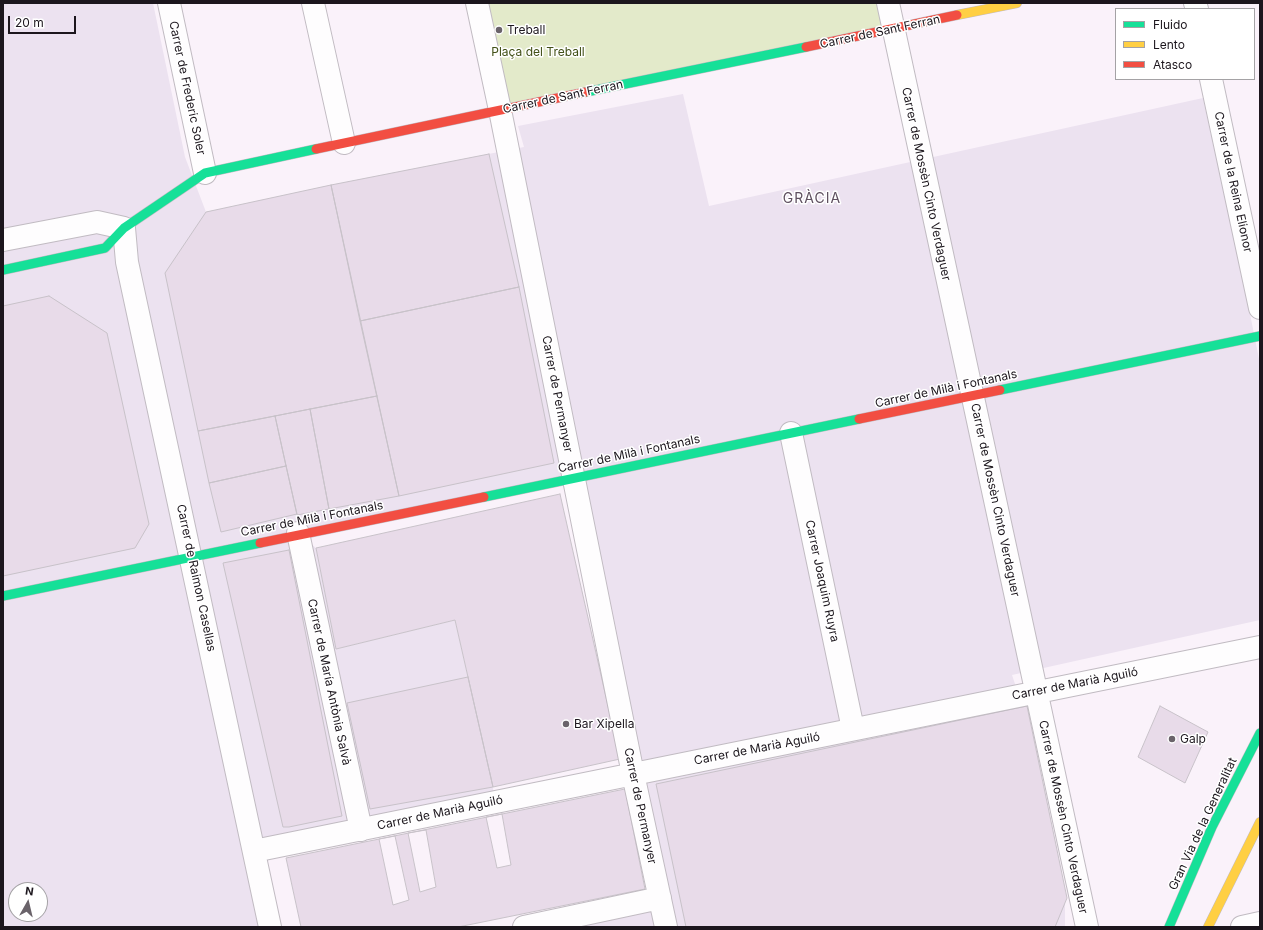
<!DOCTYPE html>
<html>
<head>
<meta charset="utf-8">
<style>
	body { margin:0 }
	#map { position:relative; width:1263px; height:930px; overflow:hidden; background:#faf2fa; font-family:Inter,sans-serif }
	canvas { display:block }
	.frame { position:absolute; inset:0; border:4px solid #1c161d; pointer-events:none }
	.legend { position:absolute; left:1115px; top:8px; width:140px; height:72px; box-sizing:border-box; background:#fff; border:1px solid #a4a2a5; margin:0; padding:5px 7px; list-style:none; font-size:12px; color:#1c161d }
	.legend li { display:flex; align-items:center; gap:8px; height:20px }
	.legend b { width:20px; border:1px solid #a4a2a5 }
	.north { position:absolute; left:8px; top:882px; width:40px; height:40px; box-sizing:border-box; background:#fff; border:1px solid #a4a2a5; border-radius:50%; rotate:8deg; font-size:11px; font-weight:700; line-height:16px; text-align:center; color:#1c161d }
	.north::after { content:''; display:block; margin:auto; width:14px; height:18px; background:#6a636a; clip-path:polygon(50% 0,100% 100%,50% 72%,0 100%) }
	.scale { position:absolute; left:8px; top:16px; width:68px; height:18px; box-sizing:border-box; border:2px solid #1c161d; border-top:0; padding-left:5px; font-size:12px; line-height:14px; white-space:nowrap; color:#1c161d; -webkit-text-stroke:3px #fff; paint-order:stroke }
</style>
</head>
<body>
<div id="map">
<canvas width="1263" height="930"></canvas>
<div class="frame"></div>
<ul class="legend">
<li><b style="height:5px;background:#16e098"></b>Fluido</li>
<li><b style="height:5px;background:#ffcf43"></b>Lento</li>
<li><b style="height:5px;background:#f24e42"></b>Atasco</li>
</ul>
<div class="north">N</div>
<div class="scale">20 m</div>
</div>
<script>
const ctx = document.querySelector('canvas').getContext('2d');
ctx.lineJoin = 'round';
function paint(path, color) { ctx.fillStyle = color; ctx.fill(path, 'evenodd'); }
const poly = rows => new Path2D(rows.map(r => 'M' + r).join(''));
function stroke(path, color, width, dash) { ctx.strokeStyle = color; ctx.lineWidth = width; ctx.lineCap = dash ? 'butt' : 'round'; ctx.setLineDash(dash || []); ctx.stroke(path); }
function drawText(font, color, halo, rows, align = 'center') {
  ctx.font = font + ' Inter,sans-serif'; ctx.lineWidth = 3; ctx.setLineDash([]); ctx.textBaseline = 'middle'; ctx.strokeStyle = halo; ctx.fillStyle = color; for (const [text, x, y, turn = 0] of rows) {
    ctx.save(); ctx.translate(x, y); ctx.rotate((+turn || 0) * Math.PI / 180); ctx.textAlign = isNaN(turn) ? turn : align; if (halo) ctx.strokeText(text, 0, 0); ctx.fillText(text, 0, 0); ctx.restore();
  }
}
paint(poly([
	[3,3,153,3,185,157,206,212,331,185,524,147,518,126,683,94,709,206,1203,98,1250,314,1260,364,1260,620,1012,675,1022,705,1065,893,1065,927,524,927,659,898,574,478,299,534,316,548,336,649,455,620,496,802,254,851,270,927,3,927],
	[16,890,40,890,40,914,16,914]
]), '#ece2f0');
paint(poly([
	[477,3,888,3,893,29,500,110]
]), '#e3eaca');
const building = poly([
	[489,154,519,287,360,321,331,185,489,154],
	[331,185,377,396,198,431,165,273,206,212,331,185],
	[519,287,554,463,399,496,360,321,519,287],
	[49,296,107,333,149,524,135,548,3,576,3,306,49,296],
	[377,396,399,496,329,509,310,409,377,396],
	[310,409,329,509,297,515,275,416,310,409],
	[275,416,286,466,209,483,198,431,275,416],
	[286,466,297,514,221,532,209,483,286,466],
	[560,494,620,759,493,787,455,620,336,649,316,548,560,494],
	[289,550,342,816,289,827,283,827,223,563,289,550],
	[468,677,493,787,370,809,347,703,468,677],
	[1027,706,1067,898,1055,927,686,927,656,784,1027,706],
	[1160,706,1208,732,1185,783,1138,757,1160,706],
	[625,789,645,889,458,927,301,927,286,858,625,789],
	[502,814,511,865,497,868,486,817,502,814],
	[426,830,436,887,420,892,408,833,426,830],
	[395,836,409,900,393,905,379,839,395,836]
]);
paint(building, '#e8dbe9');
stroke(building, '#c8c2c9', 1);
const street = poly([
	[169,3,205,173],
	[313,3,344,143],
	[477,3,500,110,633,774,666,927],
	[888,3,1087,927],
	[1195,3,1197,9],
	[1211,79,1260,308],
	[3,240,97,222,124,228,127,262,270,927],
	[791,433,853,729],
	[298,533,361,830],
	[254,851,1260,647],
	[524,927,660,898],
	[1242,927,1260,923]
]);
const fast = poly([
	[586,92,806,47],
	[3,270,105,248,124,228,205,173,316,149],
	[1000,390,1260,336],
	[484,497,859,419],
	[3,596,260,543],
	[1169,927,1212,827,1260,733]
]);
const slow = poly([
	[957,15,1017,3],
	[1208,927,1260,822]
]);
const jam = poly([
	[806,47,957,15],
	[316,149,586,92],
	[859,419,1000,390],
	[260,543,484,497]
]);
stroke(street, '#c1bbc2', 24);
stroke(fast, '#c1bbc2', 10);
stroke(slow, '#c1bbc2', 10);
stroke(jam, '#c1bbc2', 10);
stroke(street, '#fefdfe', 22);
stroke(fast, '#16e098', 9);
stroke(slow, '#ffcf43', 9);
stroke(jam, '#f24e42', 9);
for (const [x, y, r, color] of [
	[499,30,4,"#6a636a"],
	[566,724,4,"#6a636a"],
	[1172,739,4,"#6a636a"]
]) { const dot = new Path2D(); dot.arc(x, y, r, 0, 2 * Math.PI); ctx.fillStyle = color; ctx.fill(dot); stroke(dot, '#fff', 1.5); }
drawText('12px', '#1c161d', '#fff', [
	["Treball",507,30],
	["Bar Xipella",574,724],
	["Galp",1180,739]
], 'left');
drawText('12px', '#1c161d', '#fff', [
	["Carrer de Sant Ferran",880,32,-12],
	["Carrer de Frederic Soler",187,88,78],
	["Carrer de Sant Ferran",563,97,-12],
	["Carrer de la Reina Elionor",1233,182,78],
	["Carrer de Mossèn Cinto Verdaguer",926,184,78],
	["Carrer de Milà i Fontanals",946,389,-12],
	["Carrer de Permanyer",557,394,79],
	["Carrer de Milà i Fontanals",629,454,-12],
	["Carrer de Mossèn Cinto Verdaguer",995,500,78],
	["Carrer de Milà i Fontanals",312,519,-11],
	["Carrer de Raimon Casellas",196,578,78],
	["Carrer Joaquim Ruyra",822,581,78],
	["Carrer de María Antònia Salvà",329,682,78],
	["Carrer de Marià Aguiló",1075,684,-11],
	["Carrer de Marià Aguiló",757,749,-11],
	["Carrer de Permanyer",640,806,78],
	["Carrer de Marià Aguiló",440,813,-12],
	["Carrer de Mossèn Cinto Verdaguer",1063,817,78],
	["Gran Via de la Generalitat",1203,824,-65]
]);
drawText('12px', '#425017', '#fff', [
	["Plaça del Treball",538,52]
]);
ctx.letterSpacing = '1px';
drawText('14px', '#5f5060', '#fff', [
	["GRÀCIA",812,199]
]);
ctx.letterSpacing = '0px';
</script>
</body>
</html>
